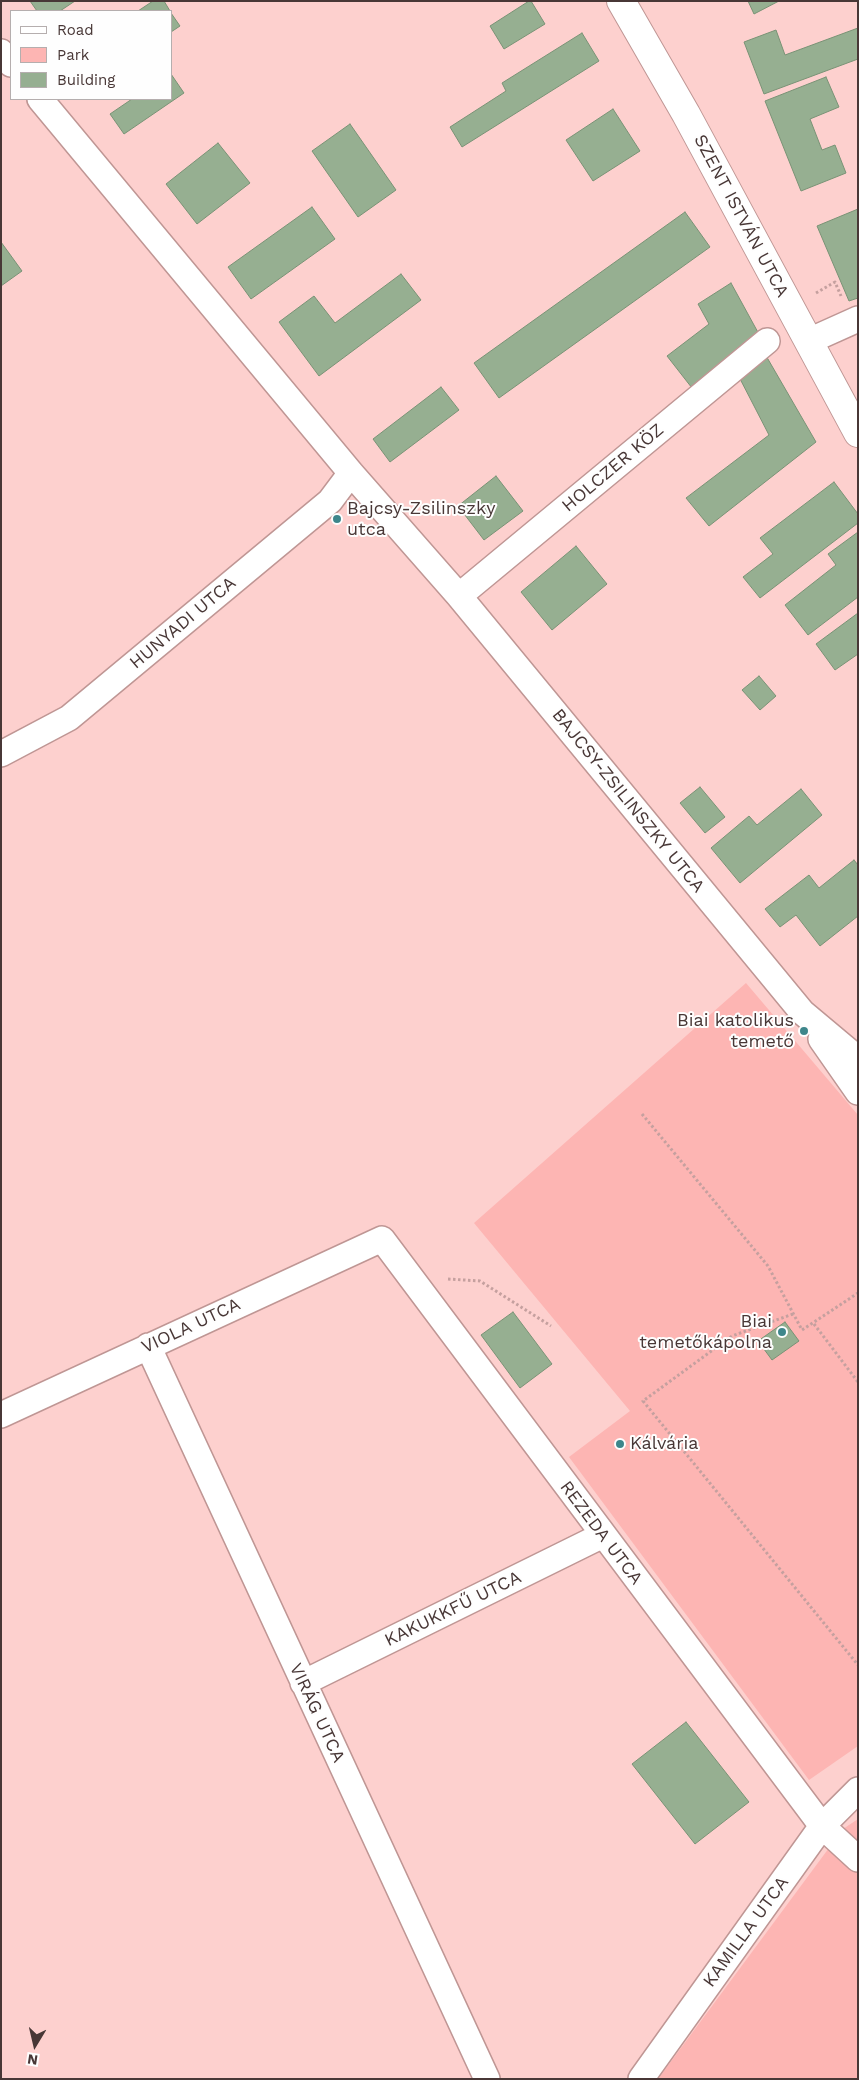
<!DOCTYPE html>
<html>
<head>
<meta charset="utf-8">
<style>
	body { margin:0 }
	#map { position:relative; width:859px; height:2080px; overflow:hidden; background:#fdd0ce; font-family:"Work Sans",sans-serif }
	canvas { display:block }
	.frame { position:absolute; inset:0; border:2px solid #483736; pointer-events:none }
	.legend { position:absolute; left:10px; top:10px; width:162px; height:90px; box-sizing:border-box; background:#fefefe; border:1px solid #b5aeae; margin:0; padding:6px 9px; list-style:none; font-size:15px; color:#483736 }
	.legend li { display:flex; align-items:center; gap:10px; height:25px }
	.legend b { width:25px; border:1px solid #b5aeae }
	.north { position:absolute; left:10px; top:2020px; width:50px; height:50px; -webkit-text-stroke:4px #fefefe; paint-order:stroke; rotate:189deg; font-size:14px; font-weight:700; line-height:20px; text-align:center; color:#483736 }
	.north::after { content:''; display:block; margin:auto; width:18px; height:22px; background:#483736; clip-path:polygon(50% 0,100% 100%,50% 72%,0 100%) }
</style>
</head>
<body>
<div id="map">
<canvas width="859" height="2080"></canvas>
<div class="frame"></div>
<ul class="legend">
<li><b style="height:6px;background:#fff"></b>Road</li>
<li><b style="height:14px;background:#fdb5b3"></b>Park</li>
<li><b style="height:14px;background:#96af91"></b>Building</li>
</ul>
<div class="north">N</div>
</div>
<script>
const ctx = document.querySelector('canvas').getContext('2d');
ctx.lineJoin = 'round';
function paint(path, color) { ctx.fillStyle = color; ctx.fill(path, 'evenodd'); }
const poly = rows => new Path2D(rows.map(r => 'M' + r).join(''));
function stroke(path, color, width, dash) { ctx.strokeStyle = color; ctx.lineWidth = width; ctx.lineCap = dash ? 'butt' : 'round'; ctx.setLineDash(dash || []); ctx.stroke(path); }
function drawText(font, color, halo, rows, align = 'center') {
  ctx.font = font + ' "Work Sans",sans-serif'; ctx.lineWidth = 4; ctx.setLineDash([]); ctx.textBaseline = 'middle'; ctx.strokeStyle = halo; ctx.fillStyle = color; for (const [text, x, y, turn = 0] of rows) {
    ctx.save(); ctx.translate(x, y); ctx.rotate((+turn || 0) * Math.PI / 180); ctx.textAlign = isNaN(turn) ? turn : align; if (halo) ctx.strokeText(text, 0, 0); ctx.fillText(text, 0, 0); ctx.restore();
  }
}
paint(poly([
	[746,983,858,1115,858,1746,809,1780,569,1457,630,1411,474,1223],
	[858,1819,858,2079,658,2079,843,1829]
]), '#fdb5b3');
const building = poly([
	[30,1,75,1,60,11,37,11,30,1],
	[153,1,164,1,170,11,138,11,153,1],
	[529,1,531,1,545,24,504,49,490,26,529,1],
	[748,1,779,1,754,14,748,1],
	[171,13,180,26,171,32,171,13],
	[858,28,858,59,764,94,744,42,776,30,785,55,858,28],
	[582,33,599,61,462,147,450,127,506,91,502,83,582,33],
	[171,74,184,93,124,134,110,114,132,99,171,99,171,74],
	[826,77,839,107,810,119,822,150,835,145,846,173,801,191,765,101,826,77],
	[613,109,640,151,593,181,566,140,613,109],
	[350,124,396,190,358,217,312,151,350,124],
	[218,143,250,183,197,224,166,184,218,143],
	[312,207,335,239,251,299,228,267,312,207],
	[858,209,858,298,849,301,817,226,858,209],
	[685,212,710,247,499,398,474,363,685,212],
	[1,242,22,271,1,286,1,242],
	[401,274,421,300,319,376,279,322,314,296,335,323,401,274],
	[731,283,760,336,692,388,667,356,709,324,698,304,731,283],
	[765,354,816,442,709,526,686,498,769,435,737,373,765,354],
	[441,387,459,410,390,462,373,439,441,387],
	[496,476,523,511,484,540,458,506,496,476],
	[834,482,858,514,858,523,760,598,743,577,773,554,760,538,834,482],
	[858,532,858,597,808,635,785,605,836,565,828,554,858,532],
	[576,546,607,584,552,630,521,592,576,546],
	[858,613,858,654,835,670,816,644,858,613],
	[759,676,776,696,760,710,742,690,759,676],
	[700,787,725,817,705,833,680,803,700,787],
	[801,789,822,815,740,883,711,848,749,816,757,825,801,789],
	[854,860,858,865,858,916,820,946,796,915,780,927,765,909,809,875,819,888,854,860],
	[513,1312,552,1364,520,1388,481,1335,513,1312],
	[785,1322,799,1341,772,1360,758,1341,785,1322],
	[686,1722,749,1802,695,1844,632,1764,686,1722]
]);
paint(building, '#96af91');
stroke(building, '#799275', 1);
const street = poly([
	[1,52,11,64],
	[40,99,351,473,459,596,802,1012,858,1059],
	[809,341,858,319],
	[459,596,767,341],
	[1,754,69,718,330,501,351,473],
	[821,1039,858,1092],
	[148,1346,487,2079],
	[1,1415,382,1239,822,1826,858,1859],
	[303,1683,603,1535],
	[641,2079,822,1826,858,1790]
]);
const secondary = poly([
	[621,1,686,114,858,433]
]);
stroke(street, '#bf9694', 28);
stroke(secondary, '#bf9694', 30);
stroke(poly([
	[816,293,835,282,841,296],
	[642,1114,768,1266,802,1330,858,1293],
	[448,1279,480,1281,551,1326],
	[793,1314,732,1336,643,1401,858,1665],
	[814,1324,858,1382]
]), '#c5a09f', 3, [2.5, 2.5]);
stroke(street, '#fff', 25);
stroke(secondary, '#fff', 28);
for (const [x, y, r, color] of [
	[337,519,5,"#3e868b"],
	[804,1031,5,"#3e868b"],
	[782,1332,5,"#3e868b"],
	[620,1444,5,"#3e868b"]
]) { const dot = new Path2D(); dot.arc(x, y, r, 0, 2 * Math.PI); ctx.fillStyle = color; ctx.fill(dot); stroke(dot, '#fefefe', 2); }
drawText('18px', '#483736', '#fefefe', [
	["SZENT ISTVÁN UTCA",741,216,62],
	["HOLCZER KÖZ",613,468,-40],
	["HUNYADI UTCA",183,623,-40],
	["BAJCSY-ZSILINSZKY UTCA",628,801,51],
	["VIOLA UTCA",191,1326,-25],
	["REZEDA UTCA",601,1533,53],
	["KAKUKKFŰ UTCA",453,1609,-26],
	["VIRÁG UTCA",317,1713,65],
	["KAMILLA UTCA",746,1932,-54]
]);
drawText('18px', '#483736', '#fefefe', [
	["Bajcsy-Zsilinszky",347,509],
	["utca",347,530],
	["Biai katolikus",794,1021,"right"],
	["temető",794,1042,"right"],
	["Biai",772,1322,"right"],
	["temetőkápolna",772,1343,"right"],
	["Kálvária",630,1444]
], 'left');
</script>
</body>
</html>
